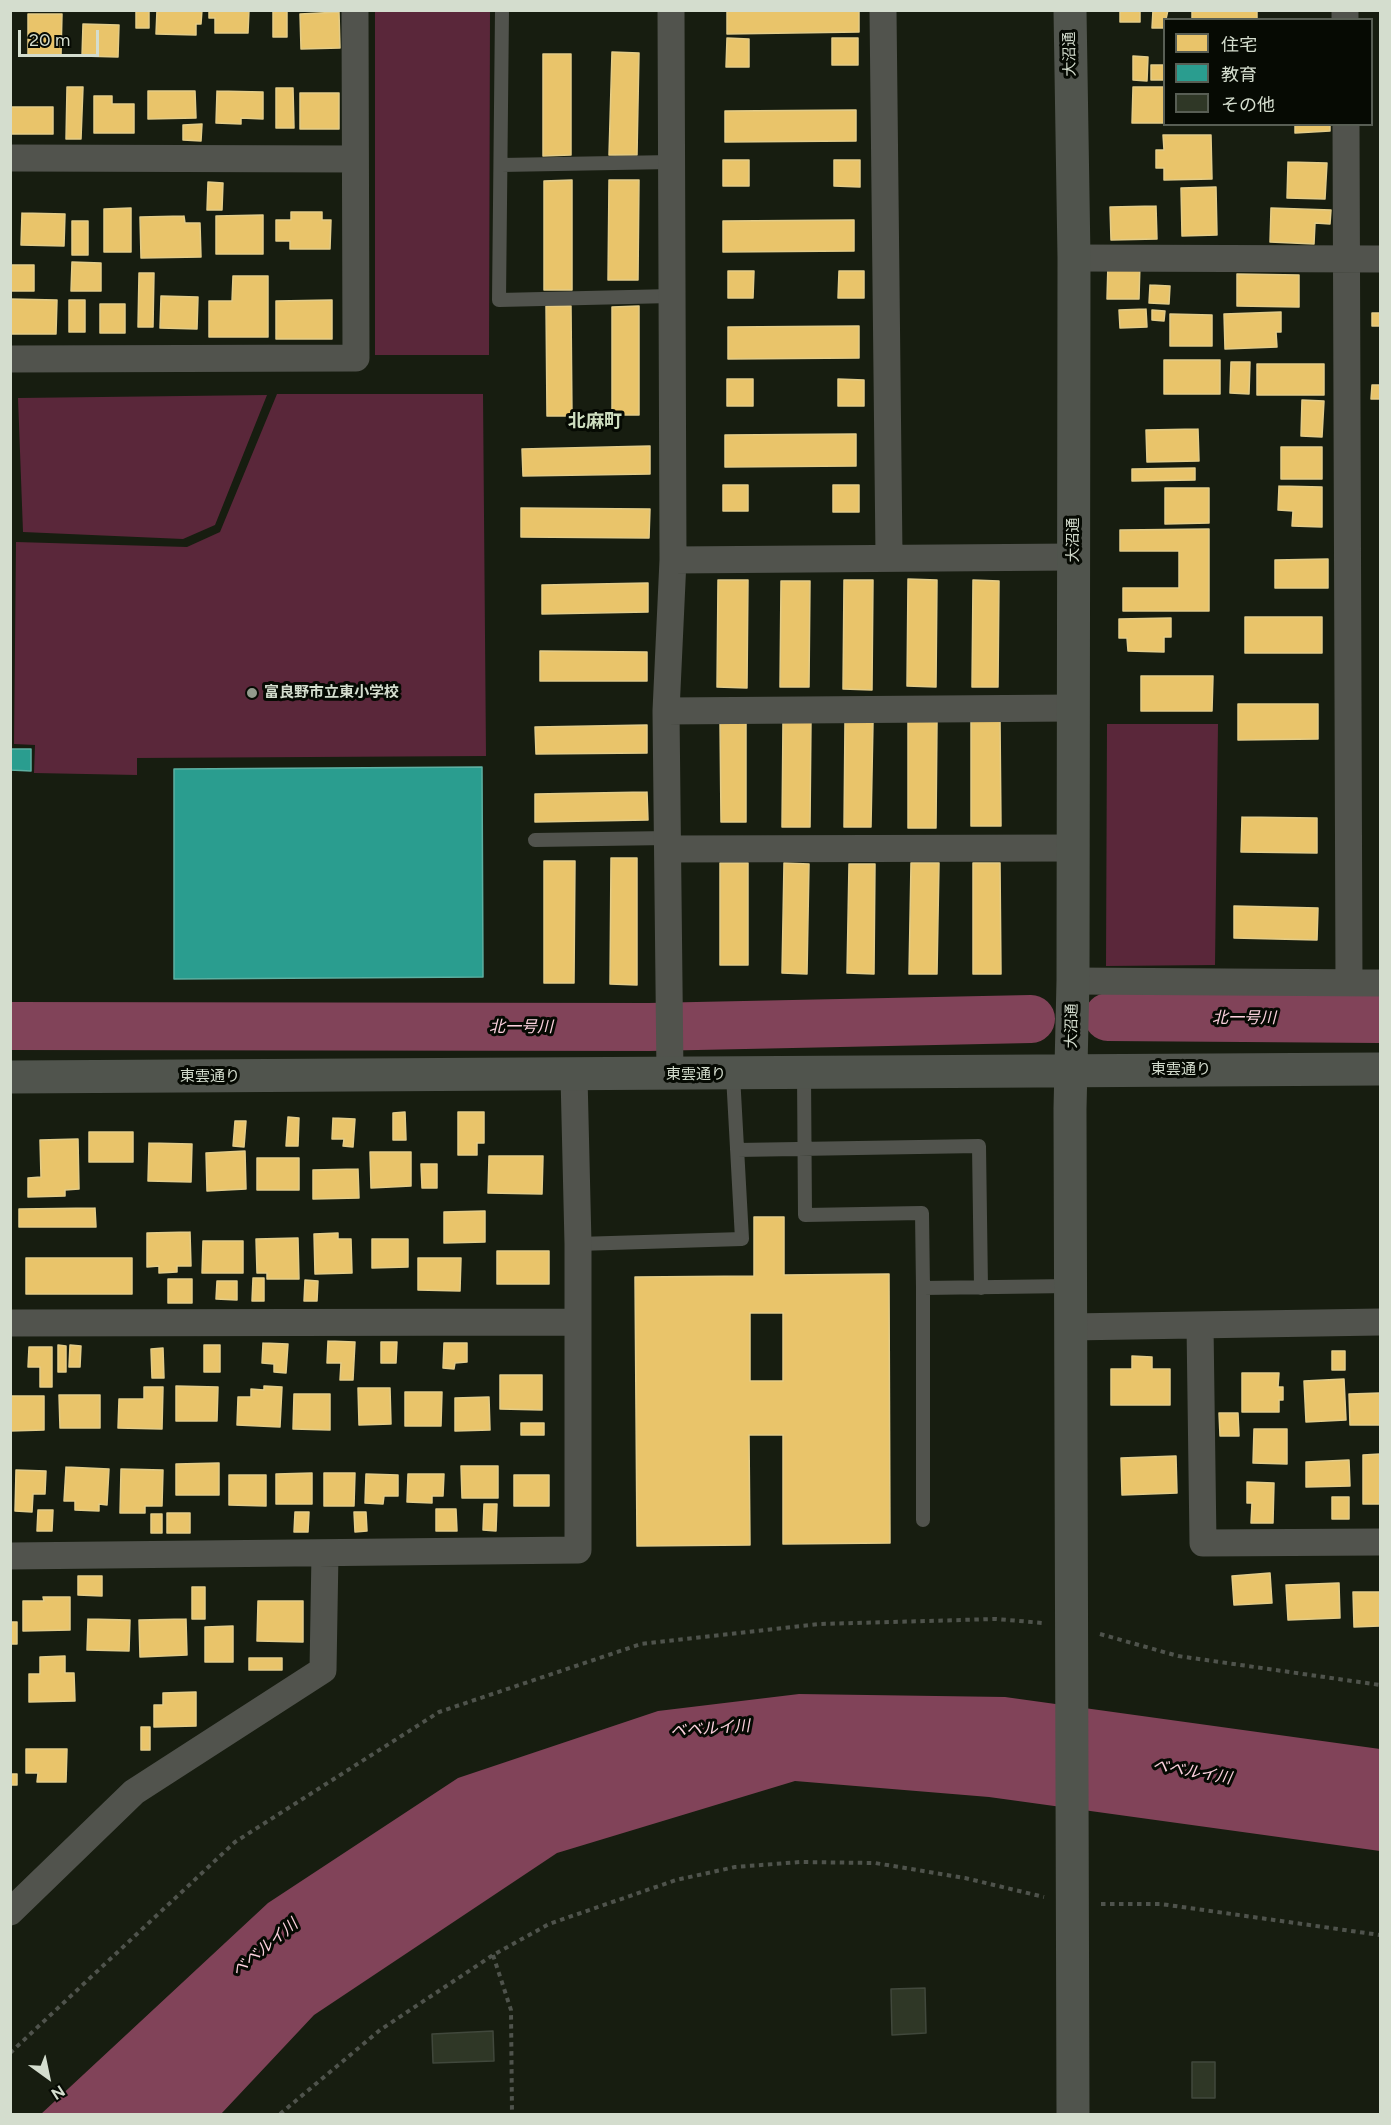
<!DOCTYPE html>
<html>
<head>
<meta charset="utf-8">
<style>
	body { margin:0 }
	#map { position:relative; width:1391px; height:2125px; overflow:hidden; background:#171d10; font-family:Figtree,"Noto Sans JP",sans-serif }
	canvas { display:block }
	.frame { position:absolute; inset:0; border:12px solid #d4ddce; pointer-events:none }
	.legend { position:absolute; left:1163px; top:18px; width:210px; height:108px; box-sizing:border-box; background:#060a03; border:2px solid #585e54; margin:0; padding:8px 10px; list-style:none; font-size:18px; color:#d4ddce }
	.legend li { display:flex; align-items:center; gap:12px; height:30px }
	.legend b { width:30px; border:2px solid #585e54 }
	.north { position:absolute; left:18px; top:2047px; width:60px; height:60px; -webkit-text-stroke:4px #060a03; paint-order:stroke; rotate:147deg; font-size:16px; font-weight:700; line-height:24px; text-align:center; color:#d4ddce }
	.north::after { content:''; display:block; margin:auto; width:21px; height:27px; background:#d4ddce; clip-path:polygon(50% 0,100% 100%,50% 72%,0 100%) }
	.scale { position:absolute; left:18px; top:30px; width:81px; height:27px; box-sizing:border-box; border:3px solid #d4ddce; border-top:0; padding-left:8px; font-size:18px; line-height:21px; white-space:nowrap; color:#d4ddce; -webkit-text-stroke:4px #060a03; paint-order:stroke }
</style>
</head>
<body>
<div id="map">
<canvas width="1391" height="2125"></canvas>
<div class="frame"></div>
<ul class="legend">
<li><b style="height:16px;background:#e9c46a"></b>住宅</li>
<li><b style="height:16px;background:#2a9d8f"></b>教育</li>
<li><b style="height:16px;background:#2f3726"></b>その他</li>
</ul>
<div class="north">N</div>
<div class="scale">20 m</div>
</div>
<script>
const ctx = document.querySelector('canvas').getContext('2d');
ctx.lineJoin = 'round';
function paint(path, color) { ctx.fillStyle = color; ctx.fill(path, 'evenodd'); }
const poly = rows => new Path2D(rows.map(r => 'M' + r).join(''));
function stroke(path, color, width, dash) { ctx.strokeStyle = color; ctx.lineWidth = width; ctx.lineCap = dash ? 'butt' : 'round'; ctx.setLineDash(dash || []); ctx.stroke(path); }
function drawText(font, color, halo, rows, align = 'center') {
  ctx.font = font + ' Figtree,"Noto Sans JP",sans-serif'; ctx.lineWidth = 6; ctx.setLineDash([]); ctx.textBaseline = 'middle'; ctx.strokeStyle = halo; ctx.fillStyle = color; for (const [text, x, y, turn = 0] of rows) {
    ctx.save(); ctx.translate(x, y); ctx.rotate((+turn || 0) * Math.PI / 180); ctx.textAlign = isNaN(turn) ? turn : align; if (halo) ctx.strokeText(text, 0, 0); ctx.fillText(text, 0, 0); ctx.restore();
  }
}
paint(poly([
	[375,11,490,11,489,355,375,355],
	[277,394,483,394,486,756,137,758,137,775,34,773,35,745,14,744,16,542,187,547,220,532],
	[267,395,215,525,183,539,23,532,18,398],
	[1107,724,1218,724,1215,965,1106,966]
]), '#5a273a');
paint(poly([
	[799,1694,1005,1697,1380,1749,1380,1851,989,1797,795,1781,557,1853,314,2015,221,2114,41,2114,268,1903,458,1778,658,1711]
]), '#814359');
const homes = poly([
	[136,10,149,10,149,28,136,28,136,10],
	[157,10,202,10,201,24,196,24,196,35,156,34,157,10],
	[209,10,249,10,248,33,215,33,215,18,209,18,209,10],
	[273,10,287,10,287,37,273,37,273,10],
	[727,10,859,10,859,32,727,34,727,10],
	[1120,10,1140,10,1140,22,1120,22,1120,10],
	[1153,10,1168,10,1164,28,1152,28,1153,10],
	[1192,10,1257,10,1257,20,1192,20,1192,10],
	[339,12,340,48,301,49,300,14,339,12],
	[28,14,62,14,61,56,28,56,28,14],
	[83,24,119,25,118,57,82,56,83,24],
	[727,38,749,39,749,67,726,67,727,38],
	[832,38,858,38,858,65,832,65,832,38],
	[612,52,639,53,637,155,609,155,612,52],
	[543,54,571,54,571,155,543,156,543,54],
	[1133,56,1148,57,1147,81,1133,80,1133,56],
	[1151,65,1164,65,1164,80,1151,80,1151,65],
	[67,87,83,87,81,139,66,139,67,87],
	[1133,87,1164,87,1164,123,1132,123,1133,87],
	[276,88,293,88,294,128,276,128,276,88],
	[148,91,195,91,196,118,148,119,148,91],
	[217,91,263,92,263,119,241,118,241,124,216,123,217,91],
	[300,93,339,93,339,129,300,129,300,93],
	[94,96,112,96,112,104,134,104,134,133,94,133,94,96],
	[10,107,53,107,53,134,10,134,10,107],
	[856,110,856,141,725,142,725,111,856,110],
	[202,124,201,141,183,140,183,125,202,124],
	[1295,124,1330,124,1330,131,1295,133,1295,124],
	[1163,135,1211,135,1212,179,1164,180,1164,168,1156,168,1156,150,1164,150,1163,135],
	[723,160,749,160,749,186,723,186,723,160],
	[834,160,860,160,860,187,834,186,834,160],
	[1288,162,1327,163,1325,199,1287,198,1288,162],
	[572,180,572,290,544,290,544,181,572,180],
	[609,180,639,180,638,280,608,280,609,180],
	[208,182,223,183,222,210,207,210,208,182],
	[1216,187,1217,235,1182,236,1181,188,1216,187],
	[1156,206,1157,239,1111,240,1110,207,1156,206],
	[131,208,131,252,104,252,104,209,131,208],
	[1271,208,1331,210,1330,224,1315,223,1314,244,1270,242,1271,208],
	[291,212,322,212,322,220,331,220,330,249,290,249,290,241,276,241,276,220,291,220,291,212],
	[22,213,65,214,64,246,21,245,22,213],
	[263,215,263,254,216,254,216,216,263,215],
	[184,216,185,223,200,223,201,257,141,258,140,217,184,216],
	[854,220,854,251,723,252,723,221,854,220],
	[72,221,88,221,88,255,72,255,72,221],
	[72,262,101,263,101,291,71,291,72,262],
	[1108,263,1140,263,1139,299,1107,299,1108,263],
	[10,265,34,265,34,291,10,291,10,265],
	[728,271,754,271,753,298,728,298,728,271],
	[839,271,864,271,864,298,838,298,839,271],
	[139,273,154,273,153,327,138,327,139,273],
	[1237,274,1299,275,1299,307,1237,306,1237,274],
	[233,276,268,276,268,337,209,337,209,301,232,301,233,276],
	[1150,285,1170,286,1169,304,1149,303,1150,285],
	[161,296,198,297,197,329,160,328,161,296],
	[10,299,57,300,56,334,10,334,10,299],
	[69,300,85,300,85,332,69,332,69,300],
	[332,300,332,339,276,339,276,301,332,300],
	[100,304,125,304,125,333,100,333,100,304],
	[546,306,571,306,572,416,547,416,546,306],
	[639,306,639,415,612,415,612,307,639,306],
	[1146,309,1147,327,1120,328,1119,310,1146,309],
	[1152,310,1165,311,1164,321,1152,320,1152,310],
	[1281,312,1281,332,1276,332,1277,347,1225,349,1224,314,1281,312],
	[1372,313,1380,313,1380,326,1372,326,1372,313],
	[1170,314,1212,315,1212,346,1170,346,1170,314],
	[859,326,859,358,728,359,728,327,859,326],
	[1164,360,1220,360,1220,394,1164,394,1164,360],
	[1231,362,1250,362,1249,394,1230,393,1231,362],
	[1257,364,1324,364,1324,395,1257,395,1257,364],
	[727,379,753,379,753,406,727,406,727,379],
	[838,379,864,380,864,406,838,406,838,379],
	[1372,385,1380,385,1380,399,1371,399,1372,385],
	[1302,400,1324,401,1322,437,1301,436,1302,400],
	[1198,429,1199,461,1147,462,1146,430,1198,429],
	[856,434,856,466,725,467,725,435,856,434],
	[650,446,650,474,523,476,522,449,650,446],
	[1281,447,1322,447,1322,479,1281,479,1281,447],
	[1195,468,1195,480,1132,481,1132,469,1195,468],
	[723,485,748,485,748,511,723,511,723,485],
	[833,485,859,485,859,512,833,512,833,485],
	[1279,486,1322,487,1322,527,1292,526,1293,511,1278,510,1279,486],
	[1165,488,1209,488,1209,523,1165,524,1165,488],
	[521,508,650,509,649,538,521,537,521,508],
	[1209,529,1209,611,1123,611,1123,588,1179,588,1179,551,1120,551,1120,530,1209,529],
	[1328,559,1328,588,1275,588,1275,560,1328,559],
	[908,579,937,580,936,687,907,686,908,579],
	[718,580,748,580,747,688,717,687,718,580],
	[844,580,873,580,872,690,843,689,844,580],
	[973,580,999,581,998,687,972,687,973,580],
	[781,581,810,581,809,687,780,687,781,581],
	[648,583,648,612,542,614,542,585,648,583],
	[1245,617,1322,617,1322,653,1245,653,1245,617],
	[1171,618,1171,637,1164,637,1164,652,1128,651,1127,638,1119,638,1119,619,1171,618],
	[540,651,647,652,647,681,540,681,540,651],
	[1141,676,1213,676,1212,711,1141,711,1141,676],
	[1238,704,1318,704,1318,739,1238,740,1238,704],
	[783,720,811,720,810,827,782,827,783,720],
	[971,720,1000,720,1001,826,971,826,971,720],
	[720,721,746,721,746,822,721,822,720,721],
	[845,721,873,722,871,827,844,827,845,721],
	[908,721,937,722,936,828,908,828,908,721],
	[647,725,647,753,536,754,535,727,647,725],
	[647,792,648,820,535,822,535,794,647,792],
	[1242,817,1317,818,1317,853,1241,852,1242,817],
	[611,858,637,858,637,985,610,984,611,858],
	[544,861,575,861,574,983,544,983,544,861],
	[720,863,748,863,748,965,720,965,720,863],
	[784,863,809,864,807,974,782,973,784,863],
	[911,863,939,863,937,974,909,974,911,863],
	[973,863,1000,863,1001,974,973,974,973,863],
	[849,864,875,864,874,974,847,973,849,864],
	[1234,906,1318,908,1317,940,1234,938,1234,906],
	[405,1112,406,1140,393,1140,393,1113,405,1112],
	[458,1112,484,1112,484,1143,477,1143,477,1155,458,1155,458,1112],
	[288,1117,299,1118,298,1146,286,1146,288,1117],
	[333,1118,355,1119,353,1147,343,1146,344,1139,332,1139,333,1118],
	[235,1121,246,1121,244,1147,233,1146,235,1121],
	[89,1132,133,1132,133,1162,89,1162,89,1132],
	[78,1139,79,1189,65,1190,65,1196,28,1197,28,1178,41,1177,40,1140,78,1139],
	[149,1143,192,1144,191,1182,148,1181,149,1143],
	[245,1151,246,1189,207,1191,206,1153,245,1151],
	[370,1152,411,1152,411,1186,371,1188,370,1152],
	[489,1156,543,1156,542,1194,488,1193,489,1156],
	[257,1158,299,1158,299,1190,257,1190,257,1158],
	[421,1164,437,1164,437,1188,422,1188,421,1164],
	[358,1169,359,1198,313,1199,313,1170,358,1169],
	[95,1208,96,1227,19,1227,19,1209,95,1208],
	[485,1211,485,1242,444,1243,444,1212,485,1211],
	[754,1217,784,1217,784,1275,889,1274,890,1543,783,1544,783,1435,749,1435,750,1545,637,1546,635,1277,754,1276,754,1217],
	[750,1313,783,1313,783,1381,750,1381,750,1313],
	[190,1232,191,1266,177,1266,177,1272,159,1273,159,1266,147,1267,147,1233,190,1232],
	[338,1233,338,1239,351,1239,352,1273,315,1274,314,1234,338,1233],
	[298,1238,299,1279,267,1279,267,1273,257,1273,256,1239,298,1238],
	[372,1239,408,1239,408,1267,372,1268,372,1239],
	[203,1241,243,1241,243,1273,202,1273,203,1241],
	[497,1251,549,1251,549,1284,497,1284,497,1251],
	[26,1258,132,1258,132,1294,26,1294,26,1258],
	[418,1258,461,1258,460,1291,418,1290,418,1258],
	[253,1278,264,1278,264,1301,252,1301,253,1278],
	[168,1279,192,1279,192,1303,168,1303,168,1279],
	[305,1280,318,1281,317,1301,304,1301,305,1280],
	[217,1281,237,1281,237,1300,216,1299,217,1281],
	[328,1341,355,1342,353,1380,340,1380,341,1363,327,1363,328,1341],
	[381,1342,397,1342,396,1363,381,1363,381,1342],
	[263,1343,288,1344,286,1373,274,1372,274,1364,262,1363,263,1343],
	[444,1343,467,1343,467,1362,455,1363,454,1369,443,1368,444,1343],
	[58,1345,66,1346,66,1372,58,1372,58,1345],
	[70,1345,81,1346,80,1367,69,1367,70,1345],
	[204,1345,220,1345,220,1372,204,1372,204,1345],
	[29,1347,52,1347,52,1387,40,1387,40,1367,28,1367,29,1347],
	[163,1348,164,1378,152,1378,151,1349,163,1348],
	[1332,1351,1345,1351,1345,1370,1332,1370,1332,1351],
	[1132,1356,1152,1357,1152,1369,1170,1369,1170,1405,1111,1405,1111,1369,1132,1369,1132,1356],
	[1242,1373,1279,1373,1278,1387,1283,1387,1283,1400,1279,1400,1279,1412,1242,1412,1242,1373],
	[500,1375,542,1375,542,1410,500,1409,500,1375],
	[1344,1379,1346,1420,1306,1422,1304,1381,1344,1379],
	[176,1386,218,1387,217,1421,176,1421,176,1386],
	[264,1386,282,1387,280,1427,237,1425,238,1397,251,1397,251,1389,264,1390,264,1386],
	[144,1387,163,1387,162,1429,118,1428,119,1399,144,1399,144,1387],
	[358,1388,390,1388,391,1424,359,1425,358,1388],
	[405,1392,442,1392,441,1426,405,1426,405,1392],
	[1380,1393,1380,1425,1350,1425,1349,1394,1380,1393],
	[294,1394,330,1394,330,1430,293,1429,294,1394],
	[59,1395,100,1395,100,1428,60,1428,59,1395],
	[10,1396,44,1396,44,1430,10,1431,10,1396],
	[489,1397,490,1430,455,1431,455,1398,489,1397],
	[1219,1413,1238,1413,1239,1436,1220,1436,1219,1413],
	[521,1423,544,1423,544,1435,521,1435,521,1423],
	[1254,1429,1287,1429,1287,1464,1253,1463,1254,1429],
	[1380,1454,1380,1504,1363,1504,1363,1455,1380,1454],
	[1176,1456,1177,1493,1122,1495,1121,1458,1176,1456],
	[1349,1460,1350,1486,1306,1487,1306,1462,1349,1460],
	[219,1463,219,1495,176,1495,176,1464,219,1463],
	[461,1466,498,1466,498,1498,462,1498,461,1466],
	[66,1467,109,1469,107,1505,99,1504,99,1511,75,1510,75,1501,64,1501,66,1467],
	[121,1469,163,1470,162,1506,145,1506,145,1513,120,1513,121,1469],
	[16,1470,46,1471,45,1494,33,1494,32,1512,15,1511,16,1470],
	[312,1473,312,1504,276,1504,276,1474,312,1473],
	[324,1473,355,1473,354,1506,324,1506,324,1473],
	[366,1474,398,1475,398,1496,384,1496,383,1504,365,1503,366,1474],
	[408,1474,444,1474,443,1496,432,1496,432,1503,407,1502,408,1474],
	[229,1475,266,1475,266,1506,229,1505,229,1475],
	[514,1475,549,1475,549,1506,514,1506,514,1475],
	[1247,1482,1274,1483,1273,1523,1251,1523,1252,1503,1247,1503,1247,1482],
	[1332,1497,1349,1497,1349,1519,1332,1519,1332,1497],
	[484,1504,497,1504,496,1531,483,1530,484,1504],
	[436,1509,456,1509,457,1531,436,1531,436,1509],
	[38,1510,53,1510,52,1531,37,1531,38,1510],
	[295,1512,309,1512,308,1532,294,1532,295,1512],
	[354,1512,366,1512,367,1531,355,1532,354,1512],
	[167,1513,190,1513,190,1533,167,1533,167,1513],
	[151,1514,162,1514,162,1533,151,1533,151,1514],
	[1270,1573,1272,1603,1234,1605,1232,1576,1270,1573],
	[78,1576,102,1576,102,1596,78,1595,78,1576],
	[1339,1583,1340,1618,1288,1620,1286,1585,1339,1583],
	[192,1587,205,1587,205,1619,192,1619,192,1587],
	[1353,1592,1380,1592,1380,1626,1354,1627,1353,1592],
	[43,1597,70,1597,70,1630,23,1631,23,1601,44,1601,43,1597],
	[258,1601,303,1601,303,1642,257,1641,258,1601],
	[88,1619,130,1620,129,1651,87,1650,88,1619],
	[186,1619,187,1655,140,1657,139,1620,186,1619],
	[10,1622,17,1622,17,1644,10,1644,10,1622],
	[233,1626,233,1662,205,1662,205,1627,233,1626],
	[65,1656,65,1673,74,1673,75,1701,29,1702,29,1674,40,1674,40,1657,65,1656],
	[249,1658,282,1658,282,1670,249,1670,249,1658],
	[196,1692,196,1726,154,1727,154,1705,163,1705,163,1693,196,1692],
	[141,1727,150,1727,150,1750,141,1750,141,1727],
	[26,1749,67,1749,66,1782,37,1782,38,1773,26,1773,26,1749],
	[10,1774,17,1774,17,1785,10,1785,10,1774]
]);
paint(homes, '#e9c46a');
stroke(homes, '#e3cc88', 1.5);
const schools = poly([
	[10,749,31,749,31,771,10,770,10,749],
	[482,767,483,977,174,979,174,769,482,767]
]);
paint(schools, '#2a9d8f');
stroke(schools, '#5db0a2', 1.5);
stroke(poly([
	[1108,1017,1380,1019],
	[10,1026,649,1027,1031,1019]
]), '#814359', 48);
const building = poly([
	[925,1988,926,2033,892,2035,891,1989,925,1988],
	[493,2031,494,2061,433,2063,432,2034,493,2031],
	[1192,2062,1215,2062,1215,2098,1192,2098,1192,2062]
]);
paint(building, '#2f3726');
stroke(building, '#41483c', 1.5);
stroke(poly([
	[1100,1634,1178,1656,1380,1685],
	[1101,1904,1161,1904,1380,1935],
	[493,1955,511,2010,512,2114],
	[10,2053,235,1842,439,1712,641,1644,820,1624,996,1619,1043,1623],
	[280,2114,380,2030,493,1955,549,1924,676,1880,735,1867,800,1862,875,1863,965,1878,1044,1897]
]), '#4f534c', 4, [4.5, 4.5]);
stroke(poly([
	[502,10,499,300,672,296],
	[501,165,672,162],
	[535,840,668,838],
	[804,1074,805,1215,922,1213,923,1288,1070,1286],
	[737,1150,979,1146,981,1288],
	[578,1244,742,1239,733,1075],
	[923,1520,923,1288]
]), '#51534d', 14);
stroke(poly([
	[883,10,889,556],
	[1345,10,1345,20],
	[1346,124,1349,983],
	[10,158,355,159],
	[1074,258,1380,259],
	[10,359,356,358,355,10],
	[673,560,1074,557],
	[666,711,1073,708],
	[668,849,1071,848],
	[1073,981,1380,983],
	[670,1075,666,711,673,560,671,10],
	[10,1323,578,1322],
	[1200,1325,1203,1543,1380,1542],
	[1070,1327,1380,1322],
	[10,1556,578,1550,578,1244,574,1076],
	[10,1912,134,1792,323,1670,325,1553]
]), '#51534d', 27);
stroke(poly([
	[1070,10,1074,258,1073,981,1070,1109,1073,2114],
	[10,1077,1380,1069]
]), '#50544d', 33);
for (const [x, y, r, color] of [
	[252,693,6,"#929a8c"]
]) { const dot = new Path2D(); dot.arc(x, y, r, 0, 2 * Math.PI); ctx.fillStyle = color; ctx.fill(dot); stroke(dot, '#060a03', 2); }
drawText('15px', '#d4ddce', '#060a03', [
	["大沼通",1070,54,-91],
	["大沼通",1074,540,-90],
	["大沼通",1072,1026,-89],
	["東雲通り",1181,1070],
	["東雲通り",696,1075],
	["東雲通り",210,1077]
]);
drawText('bold 15px', '#d4ddce', '#060a03', [
	["富良野市立東小学校",264,693]
], 'left');
drawText('italic 16px', '#fcd1de', '#060a03', [
	["北一号川",1244,1018],
	["北一号川",521,1027],
	["ベベルイ川",710,1729,-4],
	["ベベルイ川",1192,1772,10],
	["ベベルイ川",265,1948,-40]
]);
drawText('bold 18px', '#cedec0', '#060a03', [
	["北麻町",595,422]
]);
</script>
</body>
</html>
